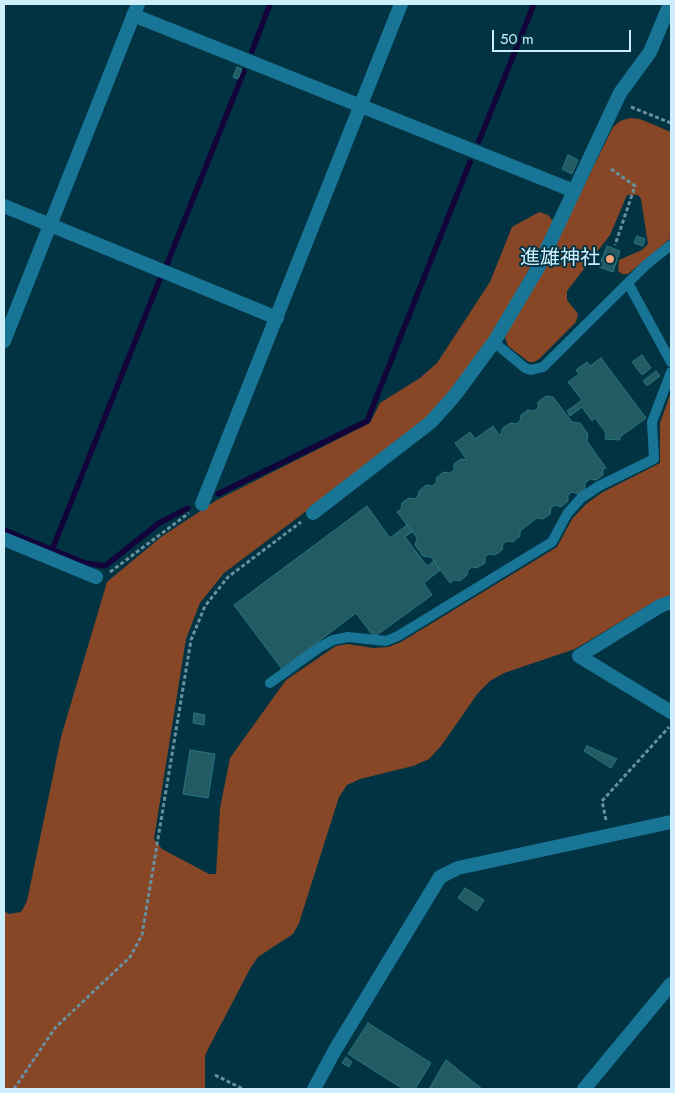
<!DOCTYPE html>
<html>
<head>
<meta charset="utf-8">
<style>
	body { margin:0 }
	#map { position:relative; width:675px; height:1093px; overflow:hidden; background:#013343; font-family:Jost,sans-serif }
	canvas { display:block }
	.frame { position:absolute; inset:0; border:5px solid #cfeefc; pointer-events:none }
	.scale { position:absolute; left:492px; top:30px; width:139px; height:22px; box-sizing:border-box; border:2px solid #cfeefc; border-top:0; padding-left:6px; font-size:15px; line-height:18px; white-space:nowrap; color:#cfeefc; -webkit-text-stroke:4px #013343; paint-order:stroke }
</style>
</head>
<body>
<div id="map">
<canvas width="675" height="1093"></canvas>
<div class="frame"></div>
<div class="scale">50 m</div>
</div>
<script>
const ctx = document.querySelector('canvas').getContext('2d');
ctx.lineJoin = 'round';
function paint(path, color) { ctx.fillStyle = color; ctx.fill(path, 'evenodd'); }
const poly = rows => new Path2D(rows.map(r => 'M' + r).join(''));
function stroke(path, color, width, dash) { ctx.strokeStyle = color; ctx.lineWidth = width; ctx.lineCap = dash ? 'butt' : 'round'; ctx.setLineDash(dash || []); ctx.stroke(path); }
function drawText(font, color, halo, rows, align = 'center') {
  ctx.font = font + ' Jost,"Noto Sans JP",sans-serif'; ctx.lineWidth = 4; ctx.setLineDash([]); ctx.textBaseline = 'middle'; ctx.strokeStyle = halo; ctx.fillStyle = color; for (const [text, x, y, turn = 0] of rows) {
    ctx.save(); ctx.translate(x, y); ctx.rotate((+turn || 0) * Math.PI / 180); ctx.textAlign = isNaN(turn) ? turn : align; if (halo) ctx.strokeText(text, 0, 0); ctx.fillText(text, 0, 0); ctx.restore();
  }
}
paint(poly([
	[630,118,640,119,671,132,671,238,628,274,622,274,618,271,619,260,642,250,648,244,641,199,638,195,627,195,610,235,567,291,567,300,578,314,576,322,539,359,534,362,529,362,508,346,505,337,547,261,613,127,620,121],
	[539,212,548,215,553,221,537,256,489,339,440,406,414,430,224,573,200,603,186,639,154,839,162,849,209,874,216,874,220,808,230,758,286,680,336,646,348,644,373,648,388,647,401,642,557,547,572,519,586,504,603,492,660,463,660,423,671,392,671,595,657,600,575,649,504,673,490,681,478,693,441,746,429,759,413,766,360,779,347,785,339,797,299,923,293,934,258,957,251,967,208,1049,205,1056,205,1089,4,1089,4,911,9,914,21,912,27,901,61,737,107,582,161,537,217,500,370,423,380,403,420,378,437,363,490,282,512,227]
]), '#874726');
stroke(poly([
	[252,51,270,4],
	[479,141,534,4],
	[167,264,244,71],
	[218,494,367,421,470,162],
	[4,530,85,563,105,566,159,523,188,508],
	[52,550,160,279]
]), '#13033b', 5.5);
const building = poly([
	[237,67,242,69,238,79,233,77,237,67],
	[568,155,578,160,572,174,562,169,568,155],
	[637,236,645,239,643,246,634,243,637,236],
	[607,246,620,251,613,272,599,267,607,246],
	[642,355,651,368,642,375,632,362,642,355],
	[601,358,646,418,620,437,620,440,605,439,606,433,595,418,592,421,582,407,570,416,567,411,582,400,568,382,579,374,576,370,587,362,590,366,601,358],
	[656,371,660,376,647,386,643,381,656,371],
	[546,396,553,397,572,422,580,423,588,434,587,441,606,468,603,469,603,475,596,480,590,479,585,483,585,489,578,494,572,492,568,495,568,501,561,507,555,505,551,508,550,514,543,519,537,518,520,531,520,536,513,542,507,541,503,544,502,550,495,555,489,554,485,557,485,563,477,568,472,567,468,570,467,575,460,581,454,580,450,583,431,557,423,556,415,545,417,538,397,512,401,509,402,503,409,498,415,499,418,496,419,491,426,485,432,486,436,483,437,477,444,472,450,473,454,470,454,464,461,459,467,460,455,443,470,432,475,439,493,426,500,436,503,428,510,423,516,424,520,421,521,415,528,410,534,411,538,408,538,402,546,396],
	[367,506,390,538,407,525,412,532,405,537,427,566,434,561,440,570,424,583,432,595,374,637,356,613,282,669,234,605,367,506],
	[194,713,205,715,204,725,193,723,194,713],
	[587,746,617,759,611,768,584,751,587,746],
	[190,750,215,754,208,798,183,794,190,750],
	[465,888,484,900,477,911,458,898,465,888],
	[368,1023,431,1063,415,1089,403,1089,348,1054,368,1023],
	[346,1057,352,1062,349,1067,342,1063,346,1057],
	[446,1060,482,1089,429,1089,446,1060]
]);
paint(building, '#235b63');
stroke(building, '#287680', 1);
stroke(poly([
	[631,107,671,123],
	[611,169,635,186,615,245],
	[110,572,189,513],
	[606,820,602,801,669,727],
	[215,1075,243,1089],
	[14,1089,55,1028,130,957,142,935,191,640,205,606,228,577,301,522]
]), '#68909f', 3, [4, 2.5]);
stroke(poly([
	[628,283,671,362],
	[494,342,525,368,531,370,543,367,647,264,671,245],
	[270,683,320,647,333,640,348,637,386,641,398,636,552,542,567,514,581,498,599,486,654,459,652,422,671,372]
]), '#187595', 10);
stroke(poly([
	[133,15,574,191],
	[4,206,277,318],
	[4,341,138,4],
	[202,504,401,4],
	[313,513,431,422,455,395,494,342,538,268,620,93,650,52,670,4],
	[4,539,96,577],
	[671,602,660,606,579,656,671,712],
	[314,1089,335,1050,440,877,458,868,671,822],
	[584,1089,671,984]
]), '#187595', 14);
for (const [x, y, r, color] of [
	[610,259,5,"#f1a27b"]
]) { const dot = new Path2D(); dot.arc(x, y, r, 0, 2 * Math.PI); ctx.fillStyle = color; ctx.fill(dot); stroke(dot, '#013343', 2); }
drawText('20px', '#cfeefc', '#013343', [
	["進雄神社",600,259]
], 'right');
</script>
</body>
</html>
